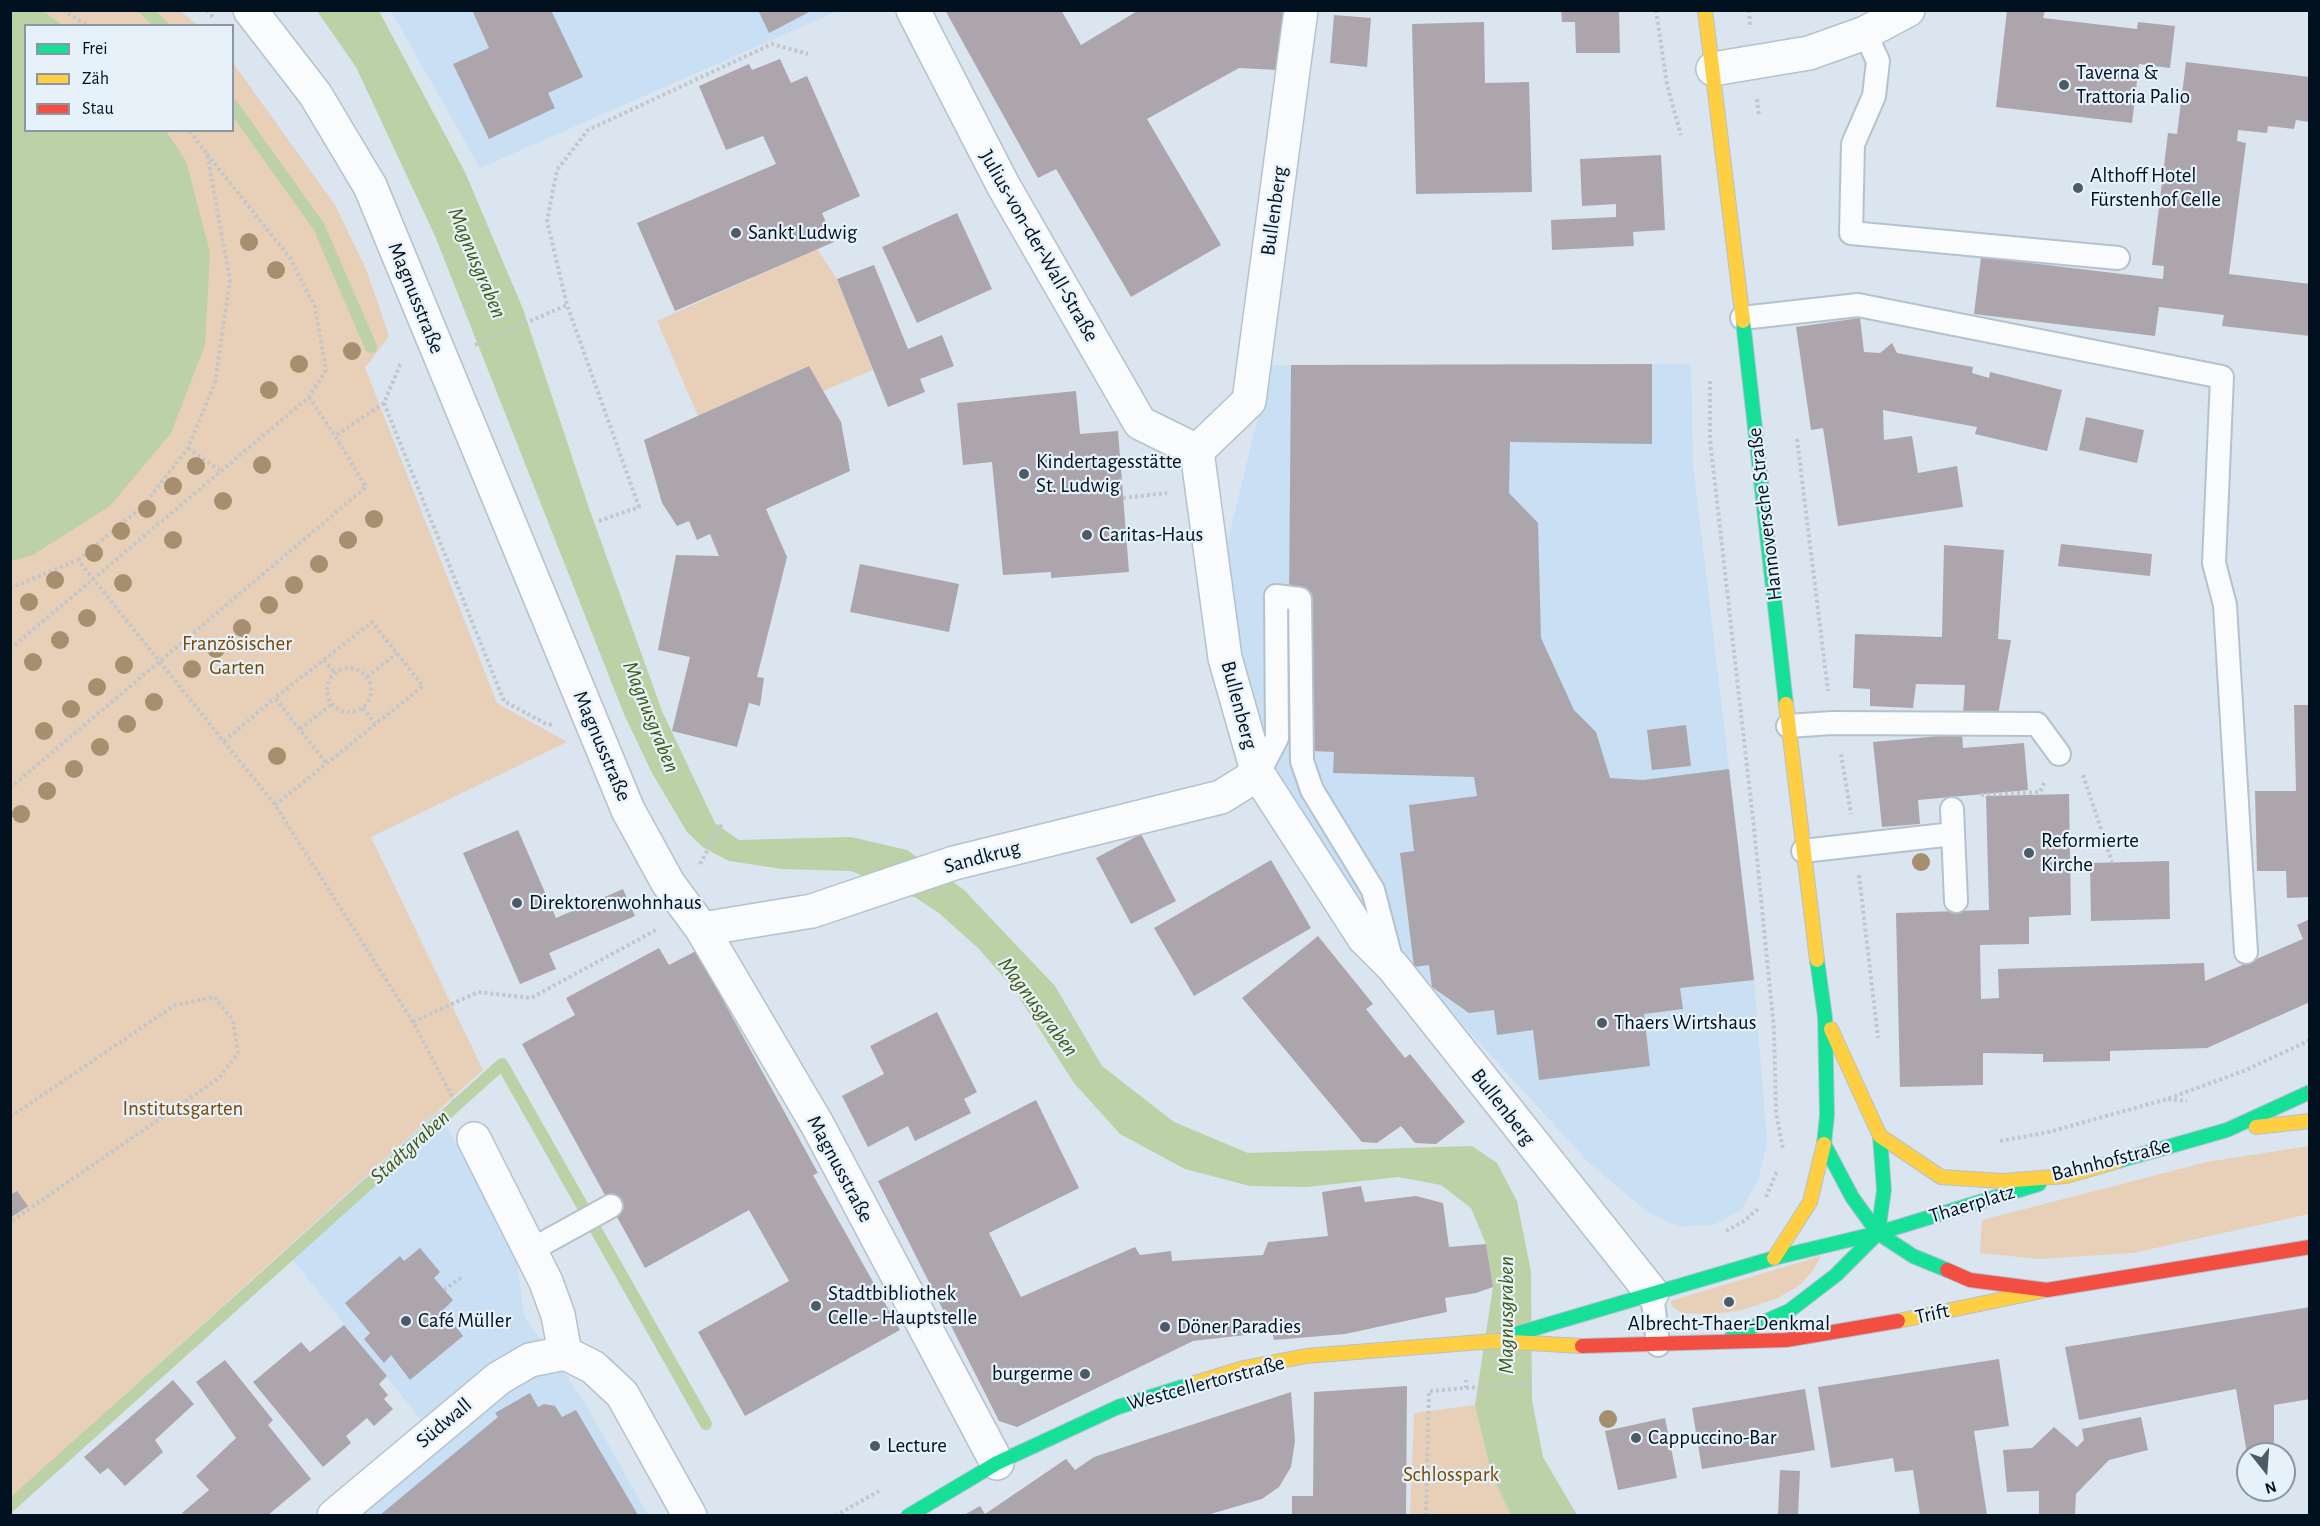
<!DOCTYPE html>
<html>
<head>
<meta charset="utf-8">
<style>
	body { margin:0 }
	#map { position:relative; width:2320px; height:1526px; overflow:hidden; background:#dae5ef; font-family:"Alegreya Sans",sans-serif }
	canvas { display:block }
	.frame { position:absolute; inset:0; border:12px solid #011120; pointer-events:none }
	.legend { position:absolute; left:24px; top:24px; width:210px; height:108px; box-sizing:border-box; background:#e7f1fa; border:2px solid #8b97a3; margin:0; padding:8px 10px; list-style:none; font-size:18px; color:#011120 }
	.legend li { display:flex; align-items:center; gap:12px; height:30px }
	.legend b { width:30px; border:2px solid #8b97a3 }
	.north { position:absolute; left:2236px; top:1442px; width:60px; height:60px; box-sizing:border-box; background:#e7f1fa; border:2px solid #8b97a3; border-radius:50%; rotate:163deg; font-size:16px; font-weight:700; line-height:24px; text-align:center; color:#011120 }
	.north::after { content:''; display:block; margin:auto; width:21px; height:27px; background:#4d5b68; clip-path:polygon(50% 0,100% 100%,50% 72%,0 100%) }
</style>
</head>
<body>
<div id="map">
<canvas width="2320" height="1526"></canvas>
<div class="frame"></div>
<ul class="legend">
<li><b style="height:8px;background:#16e098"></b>Frei</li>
<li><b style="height:8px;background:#ffcf43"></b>Zäh</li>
<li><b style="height:8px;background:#f24e42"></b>Stau</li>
</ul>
<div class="north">N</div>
</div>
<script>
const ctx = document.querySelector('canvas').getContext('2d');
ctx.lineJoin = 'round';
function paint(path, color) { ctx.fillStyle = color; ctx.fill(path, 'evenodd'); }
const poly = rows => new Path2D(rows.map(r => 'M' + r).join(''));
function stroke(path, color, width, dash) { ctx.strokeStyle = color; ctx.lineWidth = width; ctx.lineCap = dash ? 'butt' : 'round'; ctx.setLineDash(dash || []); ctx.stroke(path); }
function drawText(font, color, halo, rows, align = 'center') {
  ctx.font = font + ' "Alegreya Sans",sans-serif'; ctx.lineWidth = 4.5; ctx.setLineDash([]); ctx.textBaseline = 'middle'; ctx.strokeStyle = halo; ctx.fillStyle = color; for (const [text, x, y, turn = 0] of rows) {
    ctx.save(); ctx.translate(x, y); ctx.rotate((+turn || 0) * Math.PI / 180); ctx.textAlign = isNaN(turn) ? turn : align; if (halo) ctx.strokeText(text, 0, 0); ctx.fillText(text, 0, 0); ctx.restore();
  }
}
paint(poly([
	[391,11,838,11,480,168],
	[1691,364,1693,464,1754,980,1767,1143,1758,1180,1741,1210,1716,1224,1680,1227,1649,1213,1588,1162,1374,927,1251,730,1225,552,1271,365],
	[439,1110,517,1263,524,1316,585,1403,648,1515,338,1515,434,1436,285,1250]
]), '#c8dff4');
paint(poly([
	[11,11,180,11,198,25,26,26,26,130,232,130,233,63,335,205,366,269,389,336,365,368,497,703,567,742,371,837,483,1070,11,1498],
	[817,249,837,279,873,370,823,391,809,366,698,416,657,321],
	[2309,1146,2309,1214,2133,1253,2039,1259,1980,1253,1982,1220,2207,1162],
	[1821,1256,1812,1272,1800,1285,1778,1298,1739,1311,1710,1314,1682,1313,1673,1307,1670,1301],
	[1475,1405,1491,1473,1511,1515,1410,1516,1414,1413]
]), '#e7d0b7');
paint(poly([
	[35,10,46,13,62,25,26,26,26,130,166,131,186,161,210,252,205,345,171,433,110,506,31,556,11,561,10,11],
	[317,11,379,11,465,172,523,309,589,508,662,711,715,823,739,840,851,837,907,850,963,889,1055,986,1102,1066,1174,1122,1248,1153,1472,1146,1497,1163,1517,1201,1531,1272,1532,1400,1543,1457,1577,1515,1511,1515,1491,1473,1475,1405,1493,1287,1486,1244,1471,1208,1441,1185,1398,1177,1307,1187,1250,1186,1185,1169,1120,1134,1074,1083,1013,988,979,949,939,913,916,898,851,871,782,869,729,861,704,848,687,832,652,773,624,714,435,236,356,67]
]), '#bcd1a6');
stroke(poly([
	[145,10,163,26],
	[232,105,319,227,371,347],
	[10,1506,502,1064,706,1424]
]), '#bcd1a6', 12);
paint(poly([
	[472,10,551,10,583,77,548,93,555,108,489,139,453,64,489,48],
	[758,10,813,10,769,33],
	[945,10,1061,10,1081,45,1139,10,1287,10,1278,70,1239,68,1147,119,1221,245,1131,297,1056,169,1038,178],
	[1561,10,1619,10,1620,53,1576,53,1575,22,1562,22],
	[2007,10,2045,10,2043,18,2137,29,2138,22,2175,26,2170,68,2139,64,2132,123,1996,107],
	[1334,15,1371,18,1367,67,1330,63],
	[1484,22,1485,83,1529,82,1532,192,1416,194,1412,24],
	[780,59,791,83,807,76,860,196,822,213,834,242,675,311,637,223,776,164,763,136,726,150,699,86,749,64,752,70],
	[2186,62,2310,77,2310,122,2296,120,2294,129,2268,126,2267,133,2238,130,2237,141,2246,143,2229,274,2310,284,2310,336,2222,326,2224,315,2159,307,2155,336,1974,314,1981,257,2163,279,2164,266,2152,265,2168,133,2177,134],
	[1661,155,1665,230,1633,232,1634,246,1552,250,1551,220,1616,217,1616,204,1582,206,1580,159],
	[957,213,992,289,917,323,882,247],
	[874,265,908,349,942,335,954,366,920,379,925,392,888,407,837,279],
	[1860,318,1864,352,1880,353,1892,343,1897,353,1973,367,1972,373,1989,378,1990,372,2062,390,2047,451,1975,434,1977,427,1883,410,1884,440,1912,436,1918,473,1957,466,1963,507,1838,526,1823,428,1811,430,1796,327],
	[1652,364,1652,444,1510,442,1509,493,1538,523,1541,638,1574,710,1596,732,1610,778,1643,780,1729,769,1754,980,1680,988,1683,1009,1644,1014,1650,1066,1539,1080,1533,1030,1497,1035,1494,1010,1469,1013,1432,987,1429,965,1414,967,1400,853,1414,851,1409,805,1477,796,1474,777,1333,773,1334,752,1312,751,1312,725,1288,724,1291,365],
	[809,366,841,422,850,471,766,509,787,557,757,677,764,678,760,706,749,703,737,747,672,731,690,657,658,650,676,555,719,556,710,534,697,540,689,521,677,526,662,503,644,440],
	[1076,391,1080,434,1118,431,1129,572,1051,578,1051,572,1003,575,992,462,963,465,957,403],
	[2086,417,2144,430,2137,463,2079,450],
	[2061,544,2152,554,2150,576,2058,566],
	[1944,545,2004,550,1998,639,2011,640,1998,715,1963,714,1965,685,1916,684,1913,708,1870,706,1870,689,1853,688,1855,634,1942,637],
	[860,564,959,584,949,632,850,612],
	[2294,705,2310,705,2310,897,2287,898,2286,871,2257,871,2255,791,2296,791],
	[1686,725,1691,766,1652,770,1647,730],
	[1962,734,1963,748,2024,743,2028,790,1918,800,1920,824,1882,827,1873,742],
	[2069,794,2071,915,2029,917,2029,944,1980,945,1981,999,1999,998,1998,969,2204,963,2205,981,2303,939,2297,925,2310,919,2310,1002,2207,1048,2110,1051,2110,1061,2043,1062,2043,1054,1983,1053,1983,1085,1900,1087,1896,913,1989,910,1986,796],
	[518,830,556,918,623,889,635,916,549,953,556,969,520,984,463,853],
	[1141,834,1176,901,1131,924,1096,858],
	[1271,860,1311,928,1194,996,1154,928],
	[2169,861,2170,919,2091,921,2090,863],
	[1318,936,1373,1004,1366,1009,1405,1058,1410,1054,1465,1122,1436,1144,1415,1143,1401,1126,1377,1143,1362,1142,1242,998],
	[659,948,669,965,696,951,818,1173,813,1175,900,1330,745,1416,698,1332,789,1281,749,1210,645,1268,522,1044,575,1015,566,998],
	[937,1012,977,1092,964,1099,971,1113,915,1141,908,1126,868,1147,842,1096,884,1074,870,1046],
	[1036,1100,1079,1188,989,1233,1021,1297,1135,1247,1140,1255,1171,1251,1172,1261,1263,1255,1268,1242,1328,1236,1322,1192,1361,1186,1365,1202,1416,1196,1443,1203,1449,1247,1486,1244,1493,1287,1476,1293,1445,1298,1447,1312,1345,1334,1274,1340,1272,1332,1193,1341,1017,1427,999,1421,878,1181],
	[17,1191,28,1206,10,1218,10,1195],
	[420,1248,440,1272,434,1278,453,1300,443,1310,463,1336,410,1380,391,1355,384,1363,364,1339,370,1333,345,1303,400,1256,404,1261],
	[2310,1307,2310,1399,2274,1405,2274,1454,2247,1454,2236,1389,2079,1420,2065,1347],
	[344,1325,387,1376,379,1384,388,1395,384,1399,393,1409,374,1426,367,1418,346,1436,351,1443,323,1467,253,1382,301,1342,310,1352],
	[1999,1359,2009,1426,1974,1431,1987,1515,1920,1515,1913,1470,1895,1472,1893,1458,1831,1468,1818,1387],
	[225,1360,273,1420,268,1425,311,1479,268,1515,184,1515,182,1513,209,1490,196,1476,236,1438,196,1382],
	[173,1380,194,1404,155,1440,163,1452,125,1486,108,1468,100,1474,84,1457],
	[1407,1386,1406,1515,1292,1515,1292,1496,1313,1496,1314,1392],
	[1805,1389,1815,1450,1702,1469,1692,1408],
	[1291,1392,1295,1441,1291,1467,1279,1487,1262,1499,1207,1515,964,1515,980,1506,985,1514,1066,1459,1075,1470,1094,1457],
	[530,1393,538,1407,544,1404,555,1406,562,1417,576,1410,638,1515,380,1515,498,1417,495,1413],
	[2141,1417,2148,1450,2109,1460,2076,1494,2075,1515,2039,1515,2039,1491,2007,1492,2003,1450,2032,1448,2054,1427,2077,1447,2084,1440,2082,1429],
	[1665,1418,1677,1478,1618,1490,1605,1431],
	[1780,1470,1800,1471,1798,1515,1778,1515]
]), '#aca6ac');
const lane = poly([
	[1865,33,1878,61,1874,96,1853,144,1851,233,2118,258],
	[1742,318,1858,305,2222,377,2214,563,2225,605,2246,952],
	[1788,726,1832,723,2037,724,2059,754],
	[1258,774,1277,738,1276,596,1300,599,1302,761,1312,790,1373,890,1393,966],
	[1952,809,1956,901],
	[1803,851,1953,834],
	[531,1250,611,1206],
	[1652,1293,1658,1345]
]);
const street = poly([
	[250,10,315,94,370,186,628,810,668,883,702,929,817,1124,997,1463],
	[913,10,1003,185,1140,423,1197,451],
	[1713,69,1809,53,1865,33,1908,10],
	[1197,451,1225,658,1258,774,1364,938,1393,967,1652,1293],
	[1197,451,1249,401,1301,10],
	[702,929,812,911,954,863,1221,797,1258,774],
	[474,1139,546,1282,558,1315,565,1353],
	[334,1516,499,1378,530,1360,565,1353,593,1367,622,1394,690,1516]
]);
const fast = poly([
	[1743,321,1786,704],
	[1817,960,1825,1017,1827,1115,1824,1144,1852,1197,1878,1233,1913,1256,1947,1270],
	[2118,1161,2227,1130,2310,1092],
	[1509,1336,1774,1258,1878,1233,2039,1184],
	[1732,1336,1789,1311,1836,1275,1878,1233,1884,1190,1880,1136],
	[908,1516,997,1463,1118,1407,1195,1383]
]);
const slow = poly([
	[1705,10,1743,321],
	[1786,704,1817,960],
	[1831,1029,1880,1136,1941,1177,2002,1181,2066,1176,2118,1161],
	[2256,1127,2310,1121],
	[1774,1258,1810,1202,1824,1144],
	[1898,1321,2042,1291],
	[1195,1383,1244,1368,1306,1356,1494,1341,1582,1346]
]);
const jam = poly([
	[1947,1270,1970,1280,2047,1290,2310,1247],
	[1582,1346,1786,1340,1898,1321]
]);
stroke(lane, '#b4c2cf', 26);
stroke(street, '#b4c2cf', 36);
stroke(fast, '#b4c2cf', 16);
stroke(slow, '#b4c2cf', 16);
stroke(jam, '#b4c2cf', 16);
stroke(poly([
	[63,10,88,26],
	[207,10,213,17],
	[1656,10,1667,85,1681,135],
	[1749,10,1750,26],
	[1757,99,1759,116],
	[475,345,567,305],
	[1710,381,1710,440,1754,828,1774,1029,1776,1113,1783,1149],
	[309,397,335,436],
	[384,403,504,701,546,724,553,725],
	[1797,439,1828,691],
	[188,448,222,472],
	[1123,498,1167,493],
	[599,521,639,507,567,305,547,221,557,170,588,130,772,44,808,54],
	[78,560,143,506,188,448,215,382,230,280,207,154,189,130],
	[10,588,78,560,275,805,413,1022,457,1106],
	[10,649,309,397,326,370,315,307,290,258,207,154],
	[324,660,335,673],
	'327 690a22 22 0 1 1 44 0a22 22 0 1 1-44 0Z',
	[367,677,397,653],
	[363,708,375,723],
	[300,729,332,704],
	[224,741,275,698],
	[1841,754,1851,814],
	[2083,775,2112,862],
	[10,788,366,487,335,436,384,403,400,365,403,363],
	[1981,795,2040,792,2045,781],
	[275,805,423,686,372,622,275,698,326,763],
	[700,864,723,822],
	[1859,875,1878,1038],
	[413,1022,478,992,531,998,656,930],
	[2168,1099,2187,1101],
	[10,1117,175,1005,214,997,233,1020,238,1053,219,1078,10,1222],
	[2000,1141,2049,1132,2167,1099,2246,1070,2310,1040],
	[1766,1197,1777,1171],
	[1726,1231,1744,1221,1759,1208],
	[444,1290,462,1277],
	[1466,1388,1532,1383],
	[835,1516,879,1491],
	[1426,1516,1429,1391,1466,1388,1466,1380]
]), '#c2c7cb', 4, [3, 3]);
stroke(lane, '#f9fbfd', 22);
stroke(street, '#f9fbfd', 33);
stroke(fast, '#16e098', 14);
stroke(slow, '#ffcf43', 14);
stroke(jam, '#f24e42', 14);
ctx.fillStyle = '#a68f6e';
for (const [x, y] of [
	[249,242],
	[276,270],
	[352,351],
	[299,364],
	[269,390],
	[262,465],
	[196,466],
	[173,486],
	[223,501],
	[147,509],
	[374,519],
	[121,531],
	[173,540],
	[348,540],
	[94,553],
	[319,564],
	[55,580],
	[123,583],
	[294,585],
	[29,602],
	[269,605],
	[87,618],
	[242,628],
	[60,640],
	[216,649],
	[33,662],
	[124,665],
	[192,669],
	[97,687],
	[154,702],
	[71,709],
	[127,724],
	[44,731],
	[100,747],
	[277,756],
	[74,769],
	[47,791],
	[21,814],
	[1921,862],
	[1608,1419]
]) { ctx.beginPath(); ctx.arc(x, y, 9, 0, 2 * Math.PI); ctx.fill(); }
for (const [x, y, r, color] of [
	[2064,85,6,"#4d5b68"],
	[2078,188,6,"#4d5b68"],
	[736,233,6,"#4d5b68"],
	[1024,474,6,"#4d5b68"],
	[1087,535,6,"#4d5b68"],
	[2029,853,6,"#4d5b68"],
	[517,903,6,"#4d5b68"],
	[1602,1023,6,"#4d5b68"],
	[1729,1302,6,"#4d5b68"],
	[816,1306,6,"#4d5b68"],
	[406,1321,6,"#4d5b68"],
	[1165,1327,6,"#4d5b68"],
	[1085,1374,6,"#4d5b68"],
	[1636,1438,6,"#4d5b68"],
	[875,1446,6,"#4d5b68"]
]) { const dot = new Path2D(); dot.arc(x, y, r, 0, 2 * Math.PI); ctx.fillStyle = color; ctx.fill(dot); stroke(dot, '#e7f1fa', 2); }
drawText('21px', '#011120', '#e7f1fa', [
	["Taverna &",2076,73],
	["Trattoria Palio",2076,97],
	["Althoff Hotel",2090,176],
	["Fürstenhof Celle",2090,200],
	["Sankt Ludwig",748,233],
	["Kindertagesstätte",1036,462],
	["St. Ludwig",1036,486],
	["Caritas-Haus",1099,535],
	["Reformierte",2041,841],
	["Kirche",2041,865],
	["Direktorenwohnhaus",529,903],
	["Thaers Wirtshaus",1614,1023],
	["Stadtbibliothek",828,1294],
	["Celle - Hauptstelle",828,1318],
	["Café Müller",418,1321],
	["Albrecht-Thaer-Denkmal",1729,1324,"center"],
	["Döner Paradies",1177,1327],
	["burgerme",1073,1374,"right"],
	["Cappuccino-Bar",1648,1438],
	["Lecture",887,1446]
], 'left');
drawText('21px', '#011120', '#e7f1fa', [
	["Bullenberg",1274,211,-82],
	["Julius-von-der-Wall-Straße",1039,246,60],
	["Magnusstraße",416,298,68],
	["Hannoversche Straße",1765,514,-97],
	["Bullenberg",1239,705,75],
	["Magnusstraße",602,746,67],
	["Sandkrug",982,857,-15],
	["Bullenberg",1503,1107,52],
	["Bahnhofstraße",2111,1160,-14],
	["Magnusstraße",840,1169,62],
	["Thaerplatz",1972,1204,-17],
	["Trift",1932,1314,-12],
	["Westcellertorstraße",1206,1383,-15],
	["Südwall",444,1423,-40]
]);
drawText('21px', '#7b4904', '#e7f1fa', [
	["Französischer",237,644],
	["Garten",237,668],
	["Institutsgarten",183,1109],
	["Schlosspark",1451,1475]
]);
drawText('italic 22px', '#415810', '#e7f1fa', [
	["Magnusgraben",477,263,67],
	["Magnusgraben",651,717,68],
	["Magnusgraben",1038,1007,53],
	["Stadtgraben",410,1147,-42],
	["Magnusgraben",1506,1315,-90]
]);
</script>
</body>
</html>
